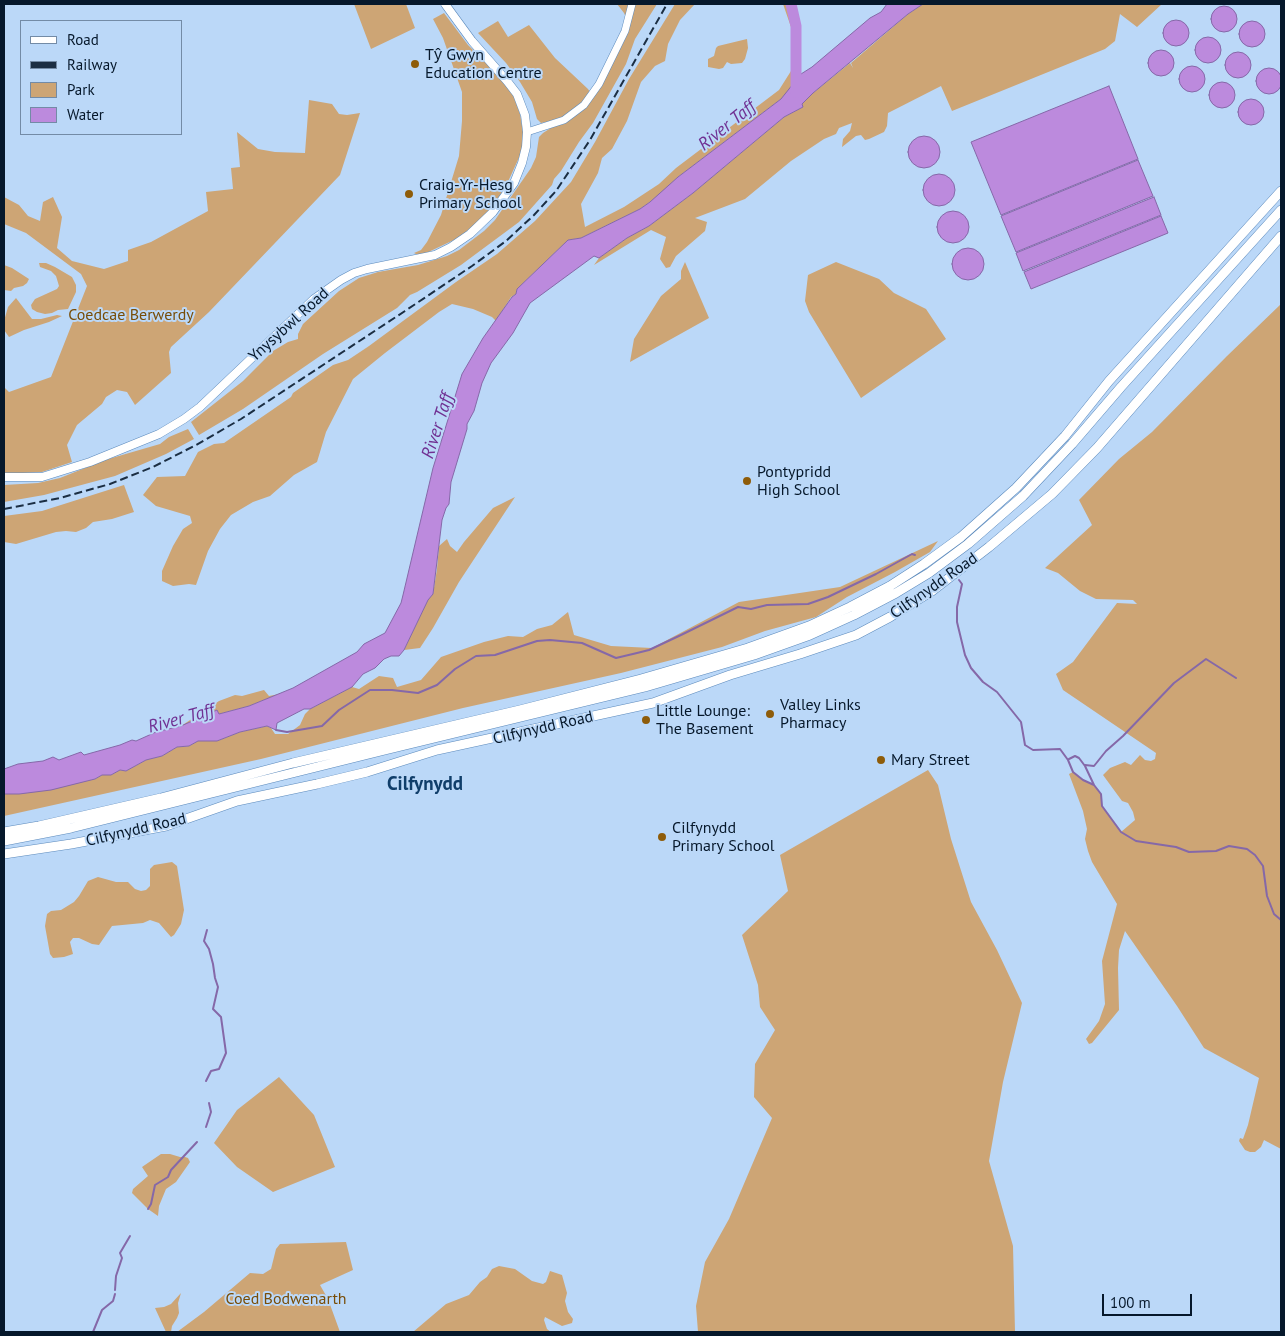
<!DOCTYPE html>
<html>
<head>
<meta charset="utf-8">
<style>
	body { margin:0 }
	#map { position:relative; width:1285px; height:1336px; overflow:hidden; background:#bbd8f8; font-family:"PT Sans",sans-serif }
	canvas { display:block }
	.frame { position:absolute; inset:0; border:5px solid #06182b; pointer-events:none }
	.legend { position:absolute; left:20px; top:20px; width:162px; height:115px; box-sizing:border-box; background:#bbd8f8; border:1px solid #738ba6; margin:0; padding:6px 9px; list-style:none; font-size:15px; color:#06182b }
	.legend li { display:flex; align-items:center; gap:10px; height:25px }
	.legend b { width:25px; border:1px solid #738ba6 }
	.scale { position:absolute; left:1102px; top:1294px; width:90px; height:22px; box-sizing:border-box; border:2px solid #06182b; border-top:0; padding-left:6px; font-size:15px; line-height:18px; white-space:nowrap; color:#06182b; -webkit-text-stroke:4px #bbd8f8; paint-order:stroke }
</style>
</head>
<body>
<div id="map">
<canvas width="1285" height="1336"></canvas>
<div class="frame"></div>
<ul class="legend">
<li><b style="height:6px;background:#fff"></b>Road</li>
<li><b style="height:6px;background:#1b2e43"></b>Railway</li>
<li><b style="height:14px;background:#cda575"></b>Park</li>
<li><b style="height:14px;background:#bc8add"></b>Water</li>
</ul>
<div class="scale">100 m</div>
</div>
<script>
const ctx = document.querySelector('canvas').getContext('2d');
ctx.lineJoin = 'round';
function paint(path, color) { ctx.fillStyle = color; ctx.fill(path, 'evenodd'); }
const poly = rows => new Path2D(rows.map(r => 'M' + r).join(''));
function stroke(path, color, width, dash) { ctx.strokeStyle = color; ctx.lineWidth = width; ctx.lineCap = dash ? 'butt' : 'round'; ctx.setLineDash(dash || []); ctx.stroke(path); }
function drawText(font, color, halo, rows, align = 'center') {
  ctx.font = font + ' "PT Sans",sans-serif'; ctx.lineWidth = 4; ctx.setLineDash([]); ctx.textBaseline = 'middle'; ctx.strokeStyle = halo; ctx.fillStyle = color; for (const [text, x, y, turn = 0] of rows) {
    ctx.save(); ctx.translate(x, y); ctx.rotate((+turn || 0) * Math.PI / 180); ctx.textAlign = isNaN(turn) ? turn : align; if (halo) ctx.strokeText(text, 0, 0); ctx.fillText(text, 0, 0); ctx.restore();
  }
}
paint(poly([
	[354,4,406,4,415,28,371,49],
	[617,4,657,4,635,39,626,64,593,123,579,142,561,171,554,179,552,185,519,222,461,265,417,292,410,295,397,308,323,354,243,409,199,435,191,422,243,381,273,351,288,342,298,339,298,334,303,324,339,291,359,278,378,272,418,265,447,256,459,250,484,231,495,220,531,168,536,157,539,137,543,133,554,126,564,124,585,108,621,46,630,27,624,13],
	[675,4,695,4,680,20,668,44,665,61,655,66,641,82,627,121,612,149,602,158,598,173,581,204,585,227,624,207,659,184,676,168,779,90,791,71,791,27,783,4,790,4,795,26,795,82,788,92,781,99,678,177,661,194,640,209,581,238,568,240,517,289,516,294,511,297,496,321,492,317,473,309,452,304,439,312,385,353,353,379,326,432,317,462,294,475,270,496,253,502,231,515,220,529,208,551,196,585,189,584,173,586,162,581,162,571,173,546,183,529,192,523,190,516,156,506,143,495,157,477,185,476,198,452,214,444,224,443,291,397,293,393,333,365,348,360,369,346,456,282,497,254,535,221,571,182,595,142,629,79],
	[923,4,1162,4,1137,27,1120,14,1115,41,1105,49,952,111,941,86,888,113,887,126,884,132,869,139,865,140,861,135,856,136,842,147,843,139,850,131,852,123,839,128,836,134,824,139,791,161,745,199,695,218,707,222,705,231,676,256,670,267,666,268,660,259,666,237,651,230,594,265,599,258,627,238,649,226,693,193,784,117,803,107,802,104,813,93,850,63,853,68,851,63,908,14],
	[444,13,468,45,501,78,514,97,520,114,523,132,522,151,507,184,491,209,478,223,458,238,420,256,414,253,421,250,427,242,441,215,459,156,462,121,462,92,443,38,433,19],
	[498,21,508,37,529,25,555,58,588,89,590,92,582,102,561,119,541,123,537,119,532,102,520,82,506,63,478,33],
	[747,39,748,48,745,59,742,63,731,64,727,62,723,68,719,69,708,67,708,59,714,56,716,48,718,46],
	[309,100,332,104,339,114,347,115,360,113,340,175,209,312,171,347,169,352,171,373,135,405,127,392,117,390,106,397,102,404,77,425,67,445,72,462,42,472,4,474,4,387,9,392,51,377,87,286,81,274,26,233,4,224,4,197,19,205,28,216,40,221,43,202,53,197,62,217,57,248,72,261,104,269,128,261,128,250,151,242,208,211,206,192,233,189,231,168,240,167,237,132,258,149,275,152,305,153],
	[685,262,709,318,630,362,634,339,661,296,681,279,681,271],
	[836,262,879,279,894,293,926,309,946,339,861,398,809,312,805,301,808,275],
	[39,263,46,263,55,267,72,277,76,285,76,292,68,309,58,310,52,313,45,314,37,312,32,309,31,305,35,299,57,289,59,286,56,276,51,271,40,267],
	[4,265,12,268,29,279,27,283,23,286,14,288,11,291,4,290],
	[16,298,32,319,41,319,57,315,62,316,49,322,24,330,9,337,4,330,4,321,8,307],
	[1281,304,1281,1149,1264,1140,1261,1147,1255,1152,1250,1152,1245,1150,1239,1141,1240,1138,1243,1139,1248,1125,1259,1078,1204,1048,1177,1006,1125,931,1119,950,1118,968,1119,1010,1092,1043,1089,1044,1086,1039,1099,1021,1105,1004,1102,961,1117,904,1092,862,1088,851,1085,839,1087,829,1083,811,1069,774,1073,772,1083,780,1094,785,1101,794,1102,806,1121,832,1135,820,1133,812,1128,803,1122,801,1103,775,1110,768,1125,762,1131,765,1140,755,1145,760,1151,761,1155,759,1156,753,1063,690,1056,674,1073,662,1117,603,1137,604,1133,600,1096,599,1080,591,1058,573,1045,568,1092,525,1079,500,1119,459,1152,432,1227,356],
	[188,429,194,439,166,454,115,476,44,495,4,502,4,485,38,483,60,478,105,460,160,444,169,437],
	[124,485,134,512,112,519,93,522,86,528,76,532,66,531,56,532,16,544,4,542,4,516,42,511],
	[515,497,459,582,433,628,420,648,404,650,428,599,433,594,437,569,439,546,447,539,450,546,457,552,464,542,493,508],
	[938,541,930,552,895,572,847,597,816,617,765,631,722,647,621,673,463,708,261,759,4,816,4,794,19,794,95,779,102,775,111,775,120,770,126,771,146,760,162,756,177,747,189,746,198,741,217,741,240,732,267,726,271,728,275,734,288,734,300,725,305,714,310,709,352,687,359,689,379,676,393,678,397,687,421,680,441,657,484,642,508,636,523,637,537,629,552,625,568,612,574,635,611,646,652,648,739,602,840,587],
	[264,690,269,696,279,694,249,706,219,714,217,710,181,726,219,701,235,695,242,696],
	[928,770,938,785,951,839,971,902,997,950,1022,1003,1003,1082,989,1161,1013,1246,1015,1332,698,1332,696,1306,705,1262,729,1219,772,1118,754,1097,755,1064,775,1030,760,1007,758,985,742,935,788,891,780,855],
	[172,862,177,866,184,910,181,924,174,935,171,937,159,923,150,920,143,923,112,926,99,945,92,944,79,938,73,938,70,942,73,954,64,957,53,958,50,954,45,926,47,914,51,911,61,910,74,902,79,896,88,881,98,877,116,882,128,882,135,889,141,891,146,890,150,886,150,869,154,865],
	[279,1077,314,1115,335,1167,273,1192,237,1167,214,1143,237,1110],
	[161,1154,170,1154,180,1157,185,1157,188,1158,190,1162,176,1182,166,1189,159,1206,158,1216,148,1209,132,1193,133,1189,148,1176,142,1167],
	[346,1242,353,1270,320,1285,328,1299,340,1332,177,1332,204,1312,250,1273,263,1274,271,1269,276,1249,280,1244],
	[499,1266,515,1269,532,1281,543,1284,546,1282,550,1271,562,1275,567,1293,565,1301,568,1312,573,1319,572,1323,562,1326,545,1317,544,1320,547,1329,551,1332,413,1332,446,1304,469,1295,480,1282,487,1277,492,1269],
	[181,1293,178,1303,179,1313,177,1318,172,1326,171,1332,166,1332,155,1308,164,1307,171,1304]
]), '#cda575');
const water = poly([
	[887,4,923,4,908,14,813,93,802,104,803,107,784,117,693,193,649,226,627,238,599,258,594,256,530,303,513,333,491,363,482,383,474,411,467,424,467,429,451,482,449,504,446,508,442,520,433,594,428,600,404,650,399,656,391,656,384,659,375,668,363,674,352,687,310,709,304,709,277,723,276,730,267,726,240,732,217,741,198,741,189,746,177,747,162,756,146,760,126,771,120,770,111,775,102,775,95,779,51,790,19,794,4,794,4,769,18,764,43,761,53,757,59,760,81,752,84,755,120,745,132,740,136,741,156,732,181,726,217,710,219,714,249,706,293,688,357,652,364,644,385,633,401,603,403,595,433,468,462,374,483,338,512,297,516,294,517,289,568,240,581,238,640,209,650,202,678,177,781,99,801,74,812,67,870,18,881,12,887,4],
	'1211 19a13 13 0 1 1 26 0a13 13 0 1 1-26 0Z',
	'1163 33a13 13 0 1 1 26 0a13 13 0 1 1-26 0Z',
	'1239 34a13 13 0 1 1 26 0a13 13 0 1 1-26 0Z',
	'1195 50a13 13 0 1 1 26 0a13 13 0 1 1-26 0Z',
	'1148 63a13 13 0 1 1 26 0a13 13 0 1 1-26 0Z',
	'1225 65a13 13 0 1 1 26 0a13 13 0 1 1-26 0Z',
	'1179 79a13 13 0 1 1 26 0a13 13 0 1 1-26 0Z',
	'1256 81a13 13 0 1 1 26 0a13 13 0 1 1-26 0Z',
	'1209 95a13 13 0 1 1 26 0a13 13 0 1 1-26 0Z',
	[1109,86,1138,159,1001,215,971,142,1109,86],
	'1238 112a13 13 0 1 1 26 0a13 13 0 1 1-26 0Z',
	'908 152a16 16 0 1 1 32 0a16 16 0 1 1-32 0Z',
	[1138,160,1153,196,1016,252,1001,216,1138,160],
	'923 190a16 16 0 1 1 32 0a16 16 0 1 1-32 0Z',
	[1154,197,1161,215,1023,271,1016,253,1154,197],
	'937 227a16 16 0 1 1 32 0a16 16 0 1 1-32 0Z',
	[1161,216,1168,233,1031,289,1024,272,1161,216],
	'952 264a16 16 0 1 1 32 0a16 16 0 1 1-32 0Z'
]);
paint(water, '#bc8add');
stroke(water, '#8568a8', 1);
stroke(poly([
	[959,580,962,584,957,607,957,622,965,655,971,668,983,682,997,692,1021,722,1025,745,1033,750,1060,749,1068,760,1073,772,1083,780,1094,785,1101,794,1102,806,1121,832,1136,841,1176,847,1189,852,1216,851,1229,846,1247,849,1255,855,1263,866,1267,896,1274,914,1281,920],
	[276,730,287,732,322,726,339,710,370,690,392,690,418,693,437,685,455,669,476,656,495,655,537,641,550,640,582,643,616,658,637,653,649,650,681,635,738,607,751,609,767,605,808,604,828,597,876,574,912,554,915,555],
	[1069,759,1075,756,1079,758,1085,766,1094,785],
	[1085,765,1094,766,1106,751,1123,736,1174,683,1206,659,1236,678],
	[206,1081,211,1071,219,1069,226,1053,221,1017,213,1009,218,987,215,978,213,964,209,949,204,941,207,930],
	[206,1127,211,1112,209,1103],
	[148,1209,151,1204,155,1185,168,1177,171,1170,197,1142],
	[115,1290,116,1276,122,1258,120,1253,130,1236],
	[93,1332,102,1310,113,1301,115,1294]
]), '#8568a8', 2);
stroke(poly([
	[791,4,796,26,796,92]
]), '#bc8add', 11);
const tertiary = poly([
	[527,132,564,120,584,105,599,84,625,31,632,4]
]);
const secondary = poly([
	[4,477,42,477,90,462,159,434,184,419,200,407,314,299,341,280,354,273,367,269,435,255,451,247,470,234,493,212,514,183,522,163,526,147,527,132,525,115,517,94,507,81,472,41,445,4]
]);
const primary = poly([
	[4,854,71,844,166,826,237,801,317,784,367,772,437,750,653,703,730,675,800,654,856,635,890,617,932,591,989,547,1052,494,1097,448,1281,236]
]);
const trunk = poly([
	[4,832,39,826,161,798,293,763,520,710,641,679,748,648,809,626,850,607,890,586,924,564,961,537,1016,488,1065,436,1109,381,1281,191],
	[4,841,71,828,385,750,645,687,754,655,810,635,854,615,896,593,929,573,968,544,1023,496,1072,444,1121,387,1281,210]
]);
stroke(tertiary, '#5c8abc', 8);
stroke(secondary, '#5c8abc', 9);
stroke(primary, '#5c8abc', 10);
stroke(trunk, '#5c8abc', 10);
stroke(tertiary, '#fff', 7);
stroke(secondary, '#fff', 8);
stroke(primary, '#fff', 9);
stroke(trunk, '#fff', 9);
stroke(poly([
	[4,509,60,498,110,484,153,467,196,445,241,419,405,311,472,266,506,241,534,215,556,191,590,140,667,4]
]), '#1b2e43', 2, [8, 4]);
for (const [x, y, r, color] of [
	[415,64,5,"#8e5c09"],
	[409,194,5,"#8e5c09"],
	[747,481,5,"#8e5c09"],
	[770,714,5,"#8e5c09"],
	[646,720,5,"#8e5c09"],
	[881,760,5,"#8e5c09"],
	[662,837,5,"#8e5c09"]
]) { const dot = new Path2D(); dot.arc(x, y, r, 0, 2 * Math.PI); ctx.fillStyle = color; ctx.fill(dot); stroke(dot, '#bbd8f8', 2); }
drawText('16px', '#06182b', '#bbd8f8', [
	["Tŷ Gwyn",425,55],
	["Education Centre",425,73],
	["Craig-Yr-Hesg",419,185],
	["Primary School",419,203],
	["Pontypridd",757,472],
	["High School",757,490],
	["Valley Links",780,705],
	["Pharmacy",780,723],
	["Little Lounge:",656,711],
	["The Basement",656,729],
	["Mary Street",891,760],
	["Cilfynydd",672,828],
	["Primary School",672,846]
], 'left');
drawText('16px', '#784d08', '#bbd8f8', [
	["Coedcae Berwerdy",131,315],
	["Coed Bodwenarth",286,1299]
]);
drawText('16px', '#06182b', '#bbd8f8', [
	["Ynysybwl Road",289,325,-42],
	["Cilfynydd Road",934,586,-35],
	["Cilfynydd Road",543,728,-13],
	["Cilfynydd Road",136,830,-13]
]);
drawText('italic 18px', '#703193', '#bbd8f8', [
	["River Taff",727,126,-39],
	["River Taff",438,426,-72],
	["River Taff",181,719,-15]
]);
drawText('bold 19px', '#103e6a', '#bbd8f8', [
	["Cilfynydd",425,785]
]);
</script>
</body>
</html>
